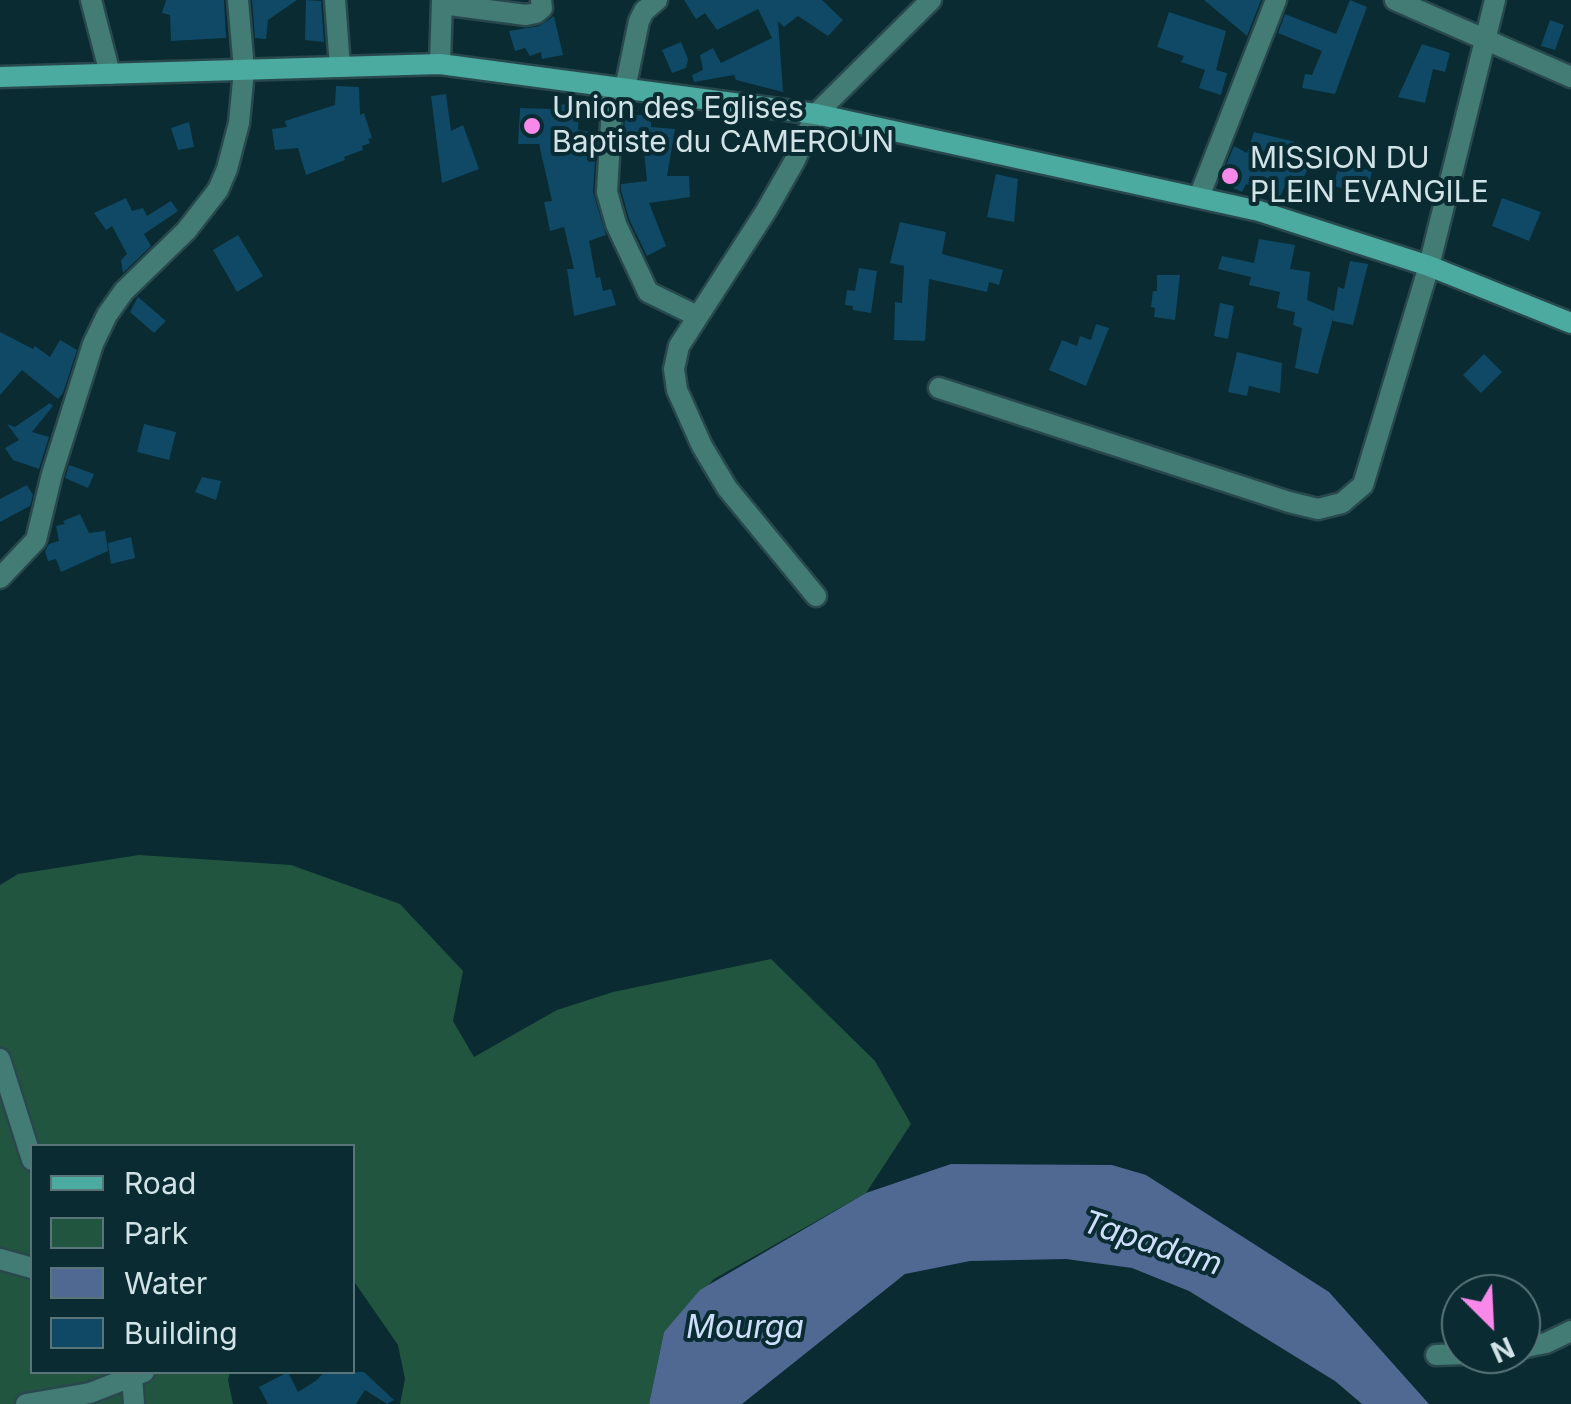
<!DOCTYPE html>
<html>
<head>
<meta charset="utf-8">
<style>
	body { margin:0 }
	#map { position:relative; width:1571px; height:1404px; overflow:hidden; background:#092b31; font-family:Inter,sans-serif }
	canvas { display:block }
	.legend { position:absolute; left:30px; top:1144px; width:325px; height:230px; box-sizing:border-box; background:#092b31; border:2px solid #597579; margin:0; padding:12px 18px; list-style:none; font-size:30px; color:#d1e3e6 }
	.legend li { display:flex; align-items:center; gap:20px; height:50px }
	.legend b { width:50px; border:2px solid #597579 }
	.north { position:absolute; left:1441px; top:1274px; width:100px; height:100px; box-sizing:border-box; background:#092b31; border:2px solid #597579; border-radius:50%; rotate:156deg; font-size:28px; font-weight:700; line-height:40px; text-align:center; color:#d1e3e6 }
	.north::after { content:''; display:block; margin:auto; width:35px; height:45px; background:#f888ea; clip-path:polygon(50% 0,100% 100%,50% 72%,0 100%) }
</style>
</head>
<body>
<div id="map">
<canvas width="1571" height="1404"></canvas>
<ul class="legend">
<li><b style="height:12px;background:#4baba1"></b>Road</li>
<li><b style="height:28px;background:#22553f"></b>Park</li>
<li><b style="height:28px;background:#4f6993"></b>Water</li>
<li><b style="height:28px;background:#104965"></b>Building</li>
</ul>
<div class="north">N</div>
</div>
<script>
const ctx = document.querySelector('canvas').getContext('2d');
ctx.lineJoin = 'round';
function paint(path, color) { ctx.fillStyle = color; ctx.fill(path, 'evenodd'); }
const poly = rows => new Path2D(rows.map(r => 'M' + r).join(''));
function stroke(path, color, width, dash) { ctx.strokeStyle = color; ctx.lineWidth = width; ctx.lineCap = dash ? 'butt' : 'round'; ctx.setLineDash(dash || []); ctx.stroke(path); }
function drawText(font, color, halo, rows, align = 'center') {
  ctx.font = font + ' Inter,sans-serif'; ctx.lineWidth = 8; ctx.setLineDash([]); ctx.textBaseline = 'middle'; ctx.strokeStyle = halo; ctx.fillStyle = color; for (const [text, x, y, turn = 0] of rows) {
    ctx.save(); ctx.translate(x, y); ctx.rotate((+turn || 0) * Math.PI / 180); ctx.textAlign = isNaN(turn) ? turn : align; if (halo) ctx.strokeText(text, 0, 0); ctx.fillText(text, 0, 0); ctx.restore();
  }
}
paint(poly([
	[139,855,291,865,400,904,463,971,453,1021,474,1057,557,1010,613,992,771,959,875,1061,911,1124,866,1193,714,1279,664,1332,649,1404,400,1404,405,1379,398,1345,353,1280,352,1146,32,1146,32,1372,230,1372,228,1380,233,1404,0,1404,0,885,18,874]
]), '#22553f');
paint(poly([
	[951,1164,1112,1165,1146,1175,1329,1292,1429,1404,1362,1404,1335,1381,1189,1291,1132,1268,1066,1259,970,1261,905,1274,742,1404,649,1404,664,1332,700,1290,866,1193]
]), '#4f6993');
paint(poly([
	[166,0,224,0,226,38,171,41,170,15,162,13],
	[252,0,297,0,268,20,266,39,255,38],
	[306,0,321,1,324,42,305,40],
	[684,0,822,0,843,20,828,36,798,16,784,27,778,21,783,92,736,80,734,75,694,82,692,75,703,70,700,55,713,48,721,63,772,38,758,9,717,30,705,13,696,19],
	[1204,0,1261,0,1247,36],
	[1350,0,1367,7,1335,94,1302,88,1305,74,1312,75,1322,51,1278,33,1285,14,1336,34],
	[1169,12,1226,31,1216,70,1227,73,1221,95,1199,88,1205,70,1181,62,1184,56,1157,47],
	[554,16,563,55,542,59,541,52,530,56,525,48,515,51,509,31,539,26],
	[1550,20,1564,25,1555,50,1541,46],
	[681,42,688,59,686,68,672,73,662,50],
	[1422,44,1450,53,1445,72,1433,69,1425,103,1398,97],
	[336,86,359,87,360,115,364,113,372,138,368,139,370,143,362,146,363,150,344,157,345,160,306,175,298,148,275,150,272,129,287,127,285,121,335,105],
	[446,94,451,131,463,125,479,169,442,183,431,96],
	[553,104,579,105,578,130,597,133,593,192,606,235,589,241,596,278,600,277,603,291,611,289,616,305,574,316,567,269,574,269,564,227,550,231,544,202,552,201,539,144,518,144,520,108,553,109],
	[625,115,651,115,651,127,675,129,667,176,689,176,690,197,649,203,666,246,647,256,629,219,621,190,621,184,647,181,644,152,623,155],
	[189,122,194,147,178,150,171,128],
	[1254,132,1300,143,1315,153,1302,181,1290,175,1280,197,1246,184,1242,192,1219,182,1234,146,1247,153],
	[1344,164,1372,171,1367,194,1333,186,1339,166,1344,168],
	[996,174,1018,179,1014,222,987,217],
	[126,198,132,211,143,208,147,216,171,201,178,211,144,234,151,246,123,273,121,260,127,254,112,226,106,230,94,213],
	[1502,198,1541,212,1529,241,1492,226],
	[900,222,946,232,942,254,1003,270,999,285,989,282,987,292,929,279,925,341,894,340,895,302,902,303,904,266,890,263],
	[238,235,263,276,237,292,213,250],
	[1259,239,1295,245,1290,269,1310,272,1307,300,1334,311,1338,287,1344,289,1350,261,1368,264,1353,325,1333,321,1333,318,1318,374,1295,368,1302,328,1293,325,1295,312,1277,308,1280,292,1249,285,1251,277,1218,269,1222,256,1254,263],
	[859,268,877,271,871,313,853,310,853,306,845,305,847,290,855,291],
	[1157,275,1180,275,1175,320,1154,317,1155,308,1151,307,1153,291,1157,291],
	[138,297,166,321,154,333,130,312],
	[1220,303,1234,306,1228,339,1214,336],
	[1096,324,1109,328,1086,386,1049,370,1062,340,1077,346,1080,336,1091,340],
	[0,332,33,349,35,346,50,357,60,340,77,350,63,393,58,399,22,370,0,395],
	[1237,352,1282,363,1280,393,1249,386,1247,396,1228,392],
	[1484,354,1502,372,1481,393,1463,375],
	[50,403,53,406,32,432,49,437,39,469,13,460,5,448,19,440,7,424,15,427],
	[144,424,176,432,169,460,137,452],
	[69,465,94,474,88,488,65,478],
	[202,477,221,481,216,500,195,492],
	[27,485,33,495,30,506,0,522,0,499],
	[80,514,89,533,105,531,108,551,61,572,56,559,48,561,45,551,49,544,59,541,56,526,65,524,63,521],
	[131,537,135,558,111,564,108,543],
	[288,1372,298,1392,317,1380,324,1372,364,1372,394,1400,387,1404,365,1390,356,1404,268,1404,259,1387]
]), '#104965');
const street = poly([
	[91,0,110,74],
	[335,0,340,67],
	[1395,0,1571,77],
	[442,4,526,15,536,13,542,8,541,0],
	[440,64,442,0],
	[613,88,607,192,616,224,648,292,697,316],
	[625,89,639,21,644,11,657,0],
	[1199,197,1276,0],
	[939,388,1289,502,1318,509,1342,503,1363,485,1429,266,1495,0],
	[0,578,36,540,52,474,93,344,107,315,124,291,186,231,218,190,227,169,239,123,244,70,238,0],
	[816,596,727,488,702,446,677,390,674,369,679,346,766,211,794,162,816,114,931,0],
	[0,1059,32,1160],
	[0,1259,32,1268],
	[1521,1348,1546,1343,1571,1331],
	[1436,1355,1464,1354],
	[132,1376,134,1404],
	[26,1404,90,1393,144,1372]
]);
const secondary = poly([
	[0,77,440,64,816,114,1259,211,1429,266,1571,323]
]);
stroke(street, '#29484e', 25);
stroke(secondary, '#29484e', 25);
stroke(street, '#437b75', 20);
stroke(secondary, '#4baba1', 20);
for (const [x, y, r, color] of [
	[532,126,10,"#f888ea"],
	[1230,176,10,"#f888ea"]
]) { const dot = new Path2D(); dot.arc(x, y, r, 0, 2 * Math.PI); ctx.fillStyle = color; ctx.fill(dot); stroke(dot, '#092b31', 4); }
drawText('30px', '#d1e3e6', '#092b31', [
	["Union des Eglises",552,109],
	["Baptiste du CAMEROUN",552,143],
	["MISSION DU",1250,159],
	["PLEIN EVANGILE",1250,193]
], 'left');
drawText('italic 32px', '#cedffa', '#092b31', [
	["Tapadam",1152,1244,18],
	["Mourga",745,1328]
]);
</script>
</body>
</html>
